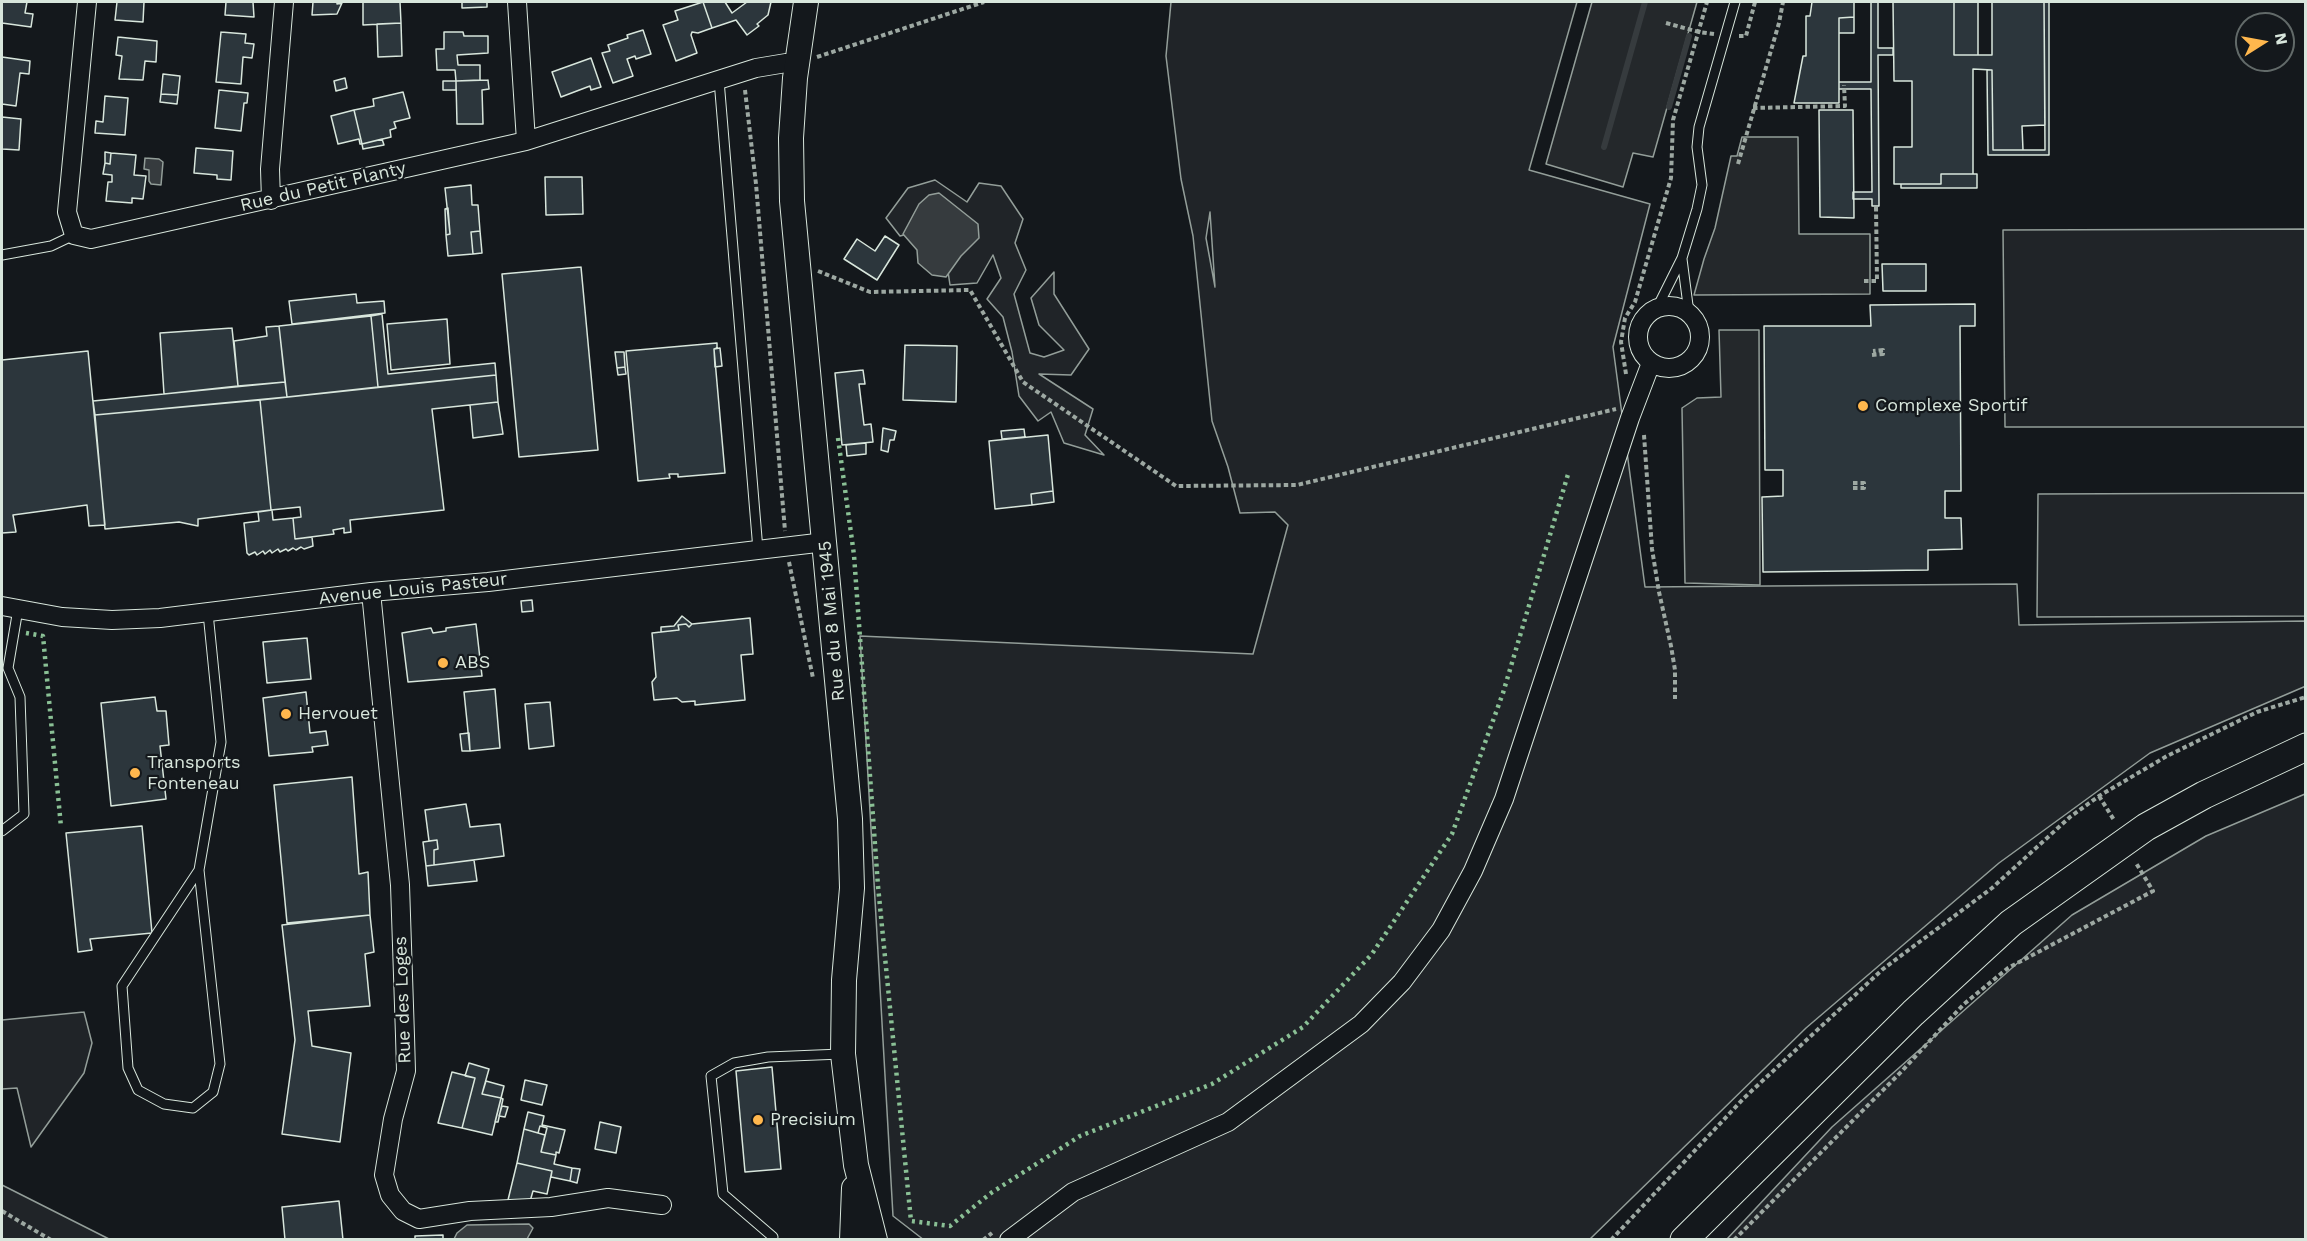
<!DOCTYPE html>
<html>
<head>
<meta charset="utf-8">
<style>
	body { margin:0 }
	#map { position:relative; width:2307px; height:1241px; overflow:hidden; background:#14181c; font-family:"Work Sans",sans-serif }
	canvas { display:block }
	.frame { position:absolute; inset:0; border:3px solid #d8e6dc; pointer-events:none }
	.north { position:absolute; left:2235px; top:12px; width:60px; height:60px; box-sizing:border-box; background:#14181c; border:2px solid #626a69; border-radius:50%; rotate:79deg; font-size:16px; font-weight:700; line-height:24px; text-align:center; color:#d8e6dc }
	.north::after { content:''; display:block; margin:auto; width:21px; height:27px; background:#ffb74d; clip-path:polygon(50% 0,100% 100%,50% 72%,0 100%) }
</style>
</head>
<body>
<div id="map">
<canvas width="2307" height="1241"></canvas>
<div class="frame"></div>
<div class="north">N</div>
</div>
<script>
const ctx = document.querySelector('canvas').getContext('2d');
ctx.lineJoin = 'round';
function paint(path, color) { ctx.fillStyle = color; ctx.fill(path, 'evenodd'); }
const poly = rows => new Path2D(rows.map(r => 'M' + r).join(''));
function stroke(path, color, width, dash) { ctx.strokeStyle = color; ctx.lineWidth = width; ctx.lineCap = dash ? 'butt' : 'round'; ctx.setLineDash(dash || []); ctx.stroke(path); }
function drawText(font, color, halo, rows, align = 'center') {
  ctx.font = font + ' "Work Sans",sans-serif'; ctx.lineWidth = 4.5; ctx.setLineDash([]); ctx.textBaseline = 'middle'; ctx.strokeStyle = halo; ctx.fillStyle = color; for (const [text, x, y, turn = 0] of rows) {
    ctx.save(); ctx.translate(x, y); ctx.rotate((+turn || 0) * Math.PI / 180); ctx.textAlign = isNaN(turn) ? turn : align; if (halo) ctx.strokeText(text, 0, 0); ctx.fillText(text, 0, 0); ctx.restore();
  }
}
const green = poly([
	[1171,2,1577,2,1529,170,1650,204,1613,347,1645,587,2017,584,2019,625,2305,621,2306,686,2150,753,1999,863,1806,1028,1590,1239,924,1240,893,1216,860,636,1253,654,1288,525,1275,512,1240,513,1228,467,1212,421,1193,236,1181,179,1166,56,1171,2],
	[1210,212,1215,287,1206,238,1210,212],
	[935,180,967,202,979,183,1001,186,1023,219,1015,243,1026,270,1014,294,1030,353,1044,357,1064,350,1039,325,1031,298,1054,272,1054,294,1089,349,1071,375,1039,374,1093,409,1085,435,1104,455,1064,443,1051,412,1038,421,1019,396,1012,352,1003,317,987,299,1001,278,993,255,977,283,950,285,946,258,919,231,900,236,886,218,908,188,935,180],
	[2305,229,2305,427,2005,427,2003,230,2305,229],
	[2305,493,2305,616,2037,617,2038,494,2305,493],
	[2305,794,2305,1239,1727,1239,1832,1127,2072,915,2206,836,2305,794],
	[84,1012,92,1043,84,1073,31,1147,17,1088,2,1089,2,1020,84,1012],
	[2,1185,109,1239,2,1239,2,1185]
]);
paint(green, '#202428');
stroke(green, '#939e99', 1.5);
const parking = poly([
	[1592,2,1697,2,1653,157,1633,153,1623,187,1546,164,1592,2],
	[1742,137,1798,137,1799,234,1870,234,1870,294,1694,295,1704,259,1715,228,1731,156,1737,156,1742,137],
	[1719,330,1759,330,1760,585,1685,583,1682,408,1697,398,1721,397,1719,330]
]);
paint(parking, '#24282b');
stroke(parking, '#939e99', 1.5);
const water = poly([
	[145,158,159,159,163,162,161,185,151,184,149,181,149,170,144,169,145,158],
	[939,193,978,224,979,238,961,256,946,277,932,275,918,263,917,250,903,234,919,204,929,195,939,193],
	[467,1225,529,1224,533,1228,527,1239,454,1239,457,1233,467,1225]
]);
paint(water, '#363b3e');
stroke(water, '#939e99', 1.5);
stroke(poly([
	[1669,107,1689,36],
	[1604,147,1645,2]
]), '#363b3e', 6);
const building = poly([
	[2,2,27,2,25,13,33,14,31,27,2,23,2,2],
	[117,2,144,2,143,22,115,20,117,2],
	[226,2,253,2,254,17,225,15,226,2],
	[313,2,337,2,337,4,342,3,337,14,312,15,313,2],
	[363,2,400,2,401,23,363,25,363,2],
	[462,2,487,2,487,7,462,8,462,2],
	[703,2,712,28,698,33,692,32,691,35,697,53,676,61,663,25,678,20,675,11,703,2],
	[703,2,725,2,732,13,747,2,771,2,768,15,757,24,759,26,747,35,736,20,712,28,703,2],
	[1812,2,1854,2,1854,17,1839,18,1839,103,1794,103,1803,56,1806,56,1806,16,1810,16,1812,2],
	[1871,2,1878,2,1878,48,1893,48,1893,55,1878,55,1879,206,1872,206,1872,199,1853,199,1853,192,1872,192,1871,89,1839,89,1839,82,1871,82,1871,2],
	[1893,2,1954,2,1954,55,1992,55,1992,2,2044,2,2045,125,2022,126,2023,150,1993,150,1992,70,1973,69,1973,174,1941,174,1941,184,1894,184,1894,147,1912,147,1912,81,1894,81,1893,2],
	[1954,2,1978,2,1978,55,1954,55,1954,2],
	[2044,2,2049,2,2049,155,1988,155,1987,70,1992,70,1993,150,2045,150,2044,2],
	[1854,17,1854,33,1839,33,1839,18,1854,17],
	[401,23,402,56,378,57,377,24,401,23],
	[643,30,651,54,636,59,635,56,627,59,633,76,613,83,602,53,610,51,608,45,628,38,627,35,643,30],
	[221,32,246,34,245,43,254,44,252,58,243,57,241,84,216,82,221,32],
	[444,32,463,32,464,36,488,36,488,53,457,55,458,65,480,65,480,80,456,81,455,70,437,70,436,49,444,49,444,32],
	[118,37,157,41,156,62,145,61,143,80,119,79,122,56,116,55,118,37],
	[2,57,30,61,29,74,20,73,16,106,2,104,2,57],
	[591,58,601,87,591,90,590,86,561,97,552,72,591,58],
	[163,74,180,76,178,95,161,94,163,74],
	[345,78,347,88,336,91,334,81,345,78],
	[488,80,489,89,482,90,483,124,457,124,456,81,488,80],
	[443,81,456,81,456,90,443,90,443,81],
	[219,90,248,93,247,103,244,103,241,131,215,128,219,90],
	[403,92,410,118,394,122,396,128,390,130,391,137,362,144,354,110,374,106,373,99,403,92],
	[161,94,178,95,177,104,160,102,161,94],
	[105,96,128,98,125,135,95,133,96,121,103,122,105,96],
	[354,110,362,144,360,144,359,139,338,144,331,116,354,110],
	[1819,110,1853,110,1854,218,1820,217,1819,110],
	[2,117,21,119,19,150,2,149,2,117],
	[382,139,384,145,363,149,362,144,382,139],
	[196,148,233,151,231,180,217,179,217,175,194,173,196,148],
	[105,152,111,153,110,164,105,163,105,152],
	[111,153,136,155,134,175,146,176,143,199,132,198,132,203,106,201,108,182,112,182,112,175,103,174,105,163,110,164,111,153],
	[1941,174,1977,174,1977,188,1901,188,1901,184,1941,184,1941,174],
	[545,177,582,177,583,214,546,215,545,177],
	[471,185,472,205,478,205,480,231,471,232,473,254,448,256,446,235,450,234,445,188,471,185],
	[448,208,450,234,446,235,445,209,448,208],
	[480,231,482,253,473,254,471,232,480,231],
	[885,236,899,245,877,280,844,259,857,239,875,251,885,236],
	[1882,264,1926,264,1926,291,1883,291,1882,264],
	[581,267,598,450,519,457,502,274,581,267],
	[356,294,357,303,384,301,385,313,292,324,289,301,356,294],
	[1975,304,1975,326,1960,326,1961,491,1945,491,1945,518,1961,518,1962,549,1928,550,1928,570,1763,572,1762,497,1783,496,1783,470,1765,470,1764,326,1871,326,1870,305,1975,304],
	[382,314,388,374,495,363,496,375,378,387,371,316,382,314],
	[371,316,378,387,287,397,279,326,371,316],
	[447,319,450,364,391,370,387,324,447,319],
	[279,326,285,382,238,386,234,341,267,336,266,327,279,326],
	[232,328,238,386,164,394,160,333,232,328],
	[717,343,717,348,714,349,725,473,678,477,678,474,669,474,670,478,638,481,626,351,717,343],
	[905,345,957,346,956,402,903,400,905,345],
	[720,348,722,366,715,367,714,349,720,348],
	[88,351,105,525,89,526,87,505,13,515,16,532,2,533,2,360,88,351],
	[615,352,624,352,625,367,617,368,615,352],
	[625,367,626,374,618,375,617,368,625,367],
	[863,370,865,384,859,384,864,425,871,424,873,442,842,445,835,373,863,370],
	[496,375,498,402,432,409,444,510,350,520,351,532,344,533,344,528,333,530,334,534,295,539,293,518,301,517,300,507,271,510,260,400,496,375],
	[285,382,287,397,95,415,93,401,285,382],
	[260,400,271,510,198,519,198,526,179,522,105,529,95,415,260,400],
	[498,402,503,434,473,438,470,405,498,402],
	[883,428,896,431,894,440,890,440,888,452,881,450,883,428],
	[1024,429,1025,437,1002,439,1001,431,1024,429],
	[1048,435,1053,491,1031,494,1032,505,995,509,989,441,1048,435],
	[866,443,866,454,847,456,846,445,866,443],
	[1053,491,1054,502,1032,505,1031,494,1053,491],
	[272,510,273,520,293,518,295,539,312,537,313,546,304,549,301,547,296,550,293,548,288,551,286,549,280,552,278,549,272,553,270,550,265,554,263,551,257,555,255,552,249,555,247,553,244,523,259,521,258,512,272,510],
	[532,600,533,611,522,612,521,601,532,600],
	[682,616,692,624,689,627,686,624,678,625,679,630,661,632,661,627,674,626,682,616],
	[750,618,753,654,741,655,745,700,695,705,695,701,682,702,677,698,654,700,652,682,656,677,652,633,679,630,678,625,686,624,689,627,692,624,750,618],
	[476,624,482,676,408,682,402,633,431,628,433,633,446,631,446,628,476,624],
	[307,638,311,679,267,683,263,642,307,638],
	[495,689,500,748,470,751,464,692,495,689],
	[306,692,310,733,326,731,328,745,312,747,313,752,269,756,263,698,306,692],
	[155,697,157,711,166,711,169,745,160,746,166,799,111,806,101,703,155,697],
	[550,702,554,746,529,749,525,704,550,702],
	[469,733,470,751,462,751,460,734,469,733],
	[352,777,359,874,368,872,370,915,287,923,274,785,352,777],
	[466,804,470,827,500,824,504,856,434,865,434,850,438,849,437,840,429,841,425,810,466,804],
	[142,826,152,933,90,939,92,950,78,952,66,833,142,826],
	[437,840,438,849,434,850,434,865,426,866,423,842,437,840],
	[474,860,477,881,428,886,426,866,474,860],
	[370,915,374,952,365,954,370,1006,308,1011,312,1046,351,1053,340,1142,282,1134,295,1040,282,925,370,915],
	[469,1063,489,1069,482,1094,501,1098,492,1135,462,1128,475,1078,465,1076,469,1063],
	[772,1067,781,1169,745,1172,736,1071,772,1067],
	[452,1072,475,1078,462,1128,438,1123,452,1072],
	[525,1080,547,1085,542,1105,521,1100,525,1080],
	[486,1081,504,1086,501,1098,482,1094,486,1081],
	[501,1098,503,1099,498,1122,495,1122,501,1098],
	[502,1106,508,1107,505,1117,499,1116,502,1106],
	[528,1112,544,1116,542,1125,565,1130,559,1153,556,1152,556,1155,541,1152,547,1128,540,1126,538,1133,524,1129,528,1112],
	[600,1122,621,1127,616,1153,595,1149,600,1122],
	[524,1129,545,1135,541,1152,556,1155,554,1164,572,1168,570,1181,551,1177,552,1171,517,1163,524,1129],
	[517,1163,552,1171,547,1194,533,1191,529,1205,508,1200,517,1163],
	[572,1168,580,1169,577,1183,570,1181,572,1168],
	[339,1201,343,1240,285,1240,282,1207,339,1201],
	[443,1235,443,1240,415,1240,415,1236,443,1235]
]);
paint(building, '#2c363c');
stroke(building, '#d8e6dc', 1.5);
const lane = poly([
	[719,80,758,550],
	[2,255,51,246,74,235],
	[1682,259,1689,313],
	[1657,308,1682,258,1697,209,1702,185,1697,147,1699,127,1735,2],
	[2,831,24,814,20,697,8,668,18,609],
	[199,870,122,986,128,1068,138,1090,164,1104,193,1108,213,1092,220,1064,199,870,221,742,208,613],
	[773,1237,723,1194,711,1076,734,1063,768,1057,841,1054]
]);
const street = poly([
	[87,2,67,212,74,235,91,239,526,141,756,68,786,63,797,63],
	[517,2,526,141],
	[271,200,270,169,284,2],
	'1638 337a31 31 0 1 1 62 0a31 31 0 1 1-62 0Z',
	[371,592,400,885,405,1036,406,1071,393,1119,384,1175,390,1195,403,1211,419,1219,470,1211,551,1207,608,1198,662,1205],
	[2,606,62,617,112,620,160,618,371,592,488,582,825,542],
	[1009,1240,1073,1192,1228,1122,1361,1024,1402,982,1441,930,1473,871,1504,799,1630,418,1651,363]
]);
const secondary = poly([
	[806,2,795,78,791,138,792,201,850,819,852,888,844,980,843,1054,856,1165,875,1240],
	[852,1240,854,1188]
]);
const primary = poly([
	[1684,1240,1913,1013,2011,923,2146,827,2204,795,2306,747]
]);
stroke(lane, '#d8e6dc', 11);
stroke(street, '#d8e6dc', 20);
stroke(secondary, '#d8e6dc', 26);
stroke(primary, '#d8e6dc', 29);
stroke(poly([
	[1666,23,1699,32,1714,34],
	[1739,36,1746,36,1755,2],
	[817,57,984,2],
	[745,90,756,184,785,531],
	[1753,108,1845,106,1844,85],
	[1738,164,1779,23,1783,2],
	[818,271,870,292,970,290,1023,382,1176,486,1297,485,1616,409],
	[1864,281,1877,281,1876,206],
	[1872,355,1883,354,1883,350,1873,351],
	[1626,374,1621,342,1625,318,1635,302,1671,178,1673,120,1707,2],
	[1644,435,1652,549,1659,592,1671,646,1675,670,1675,699],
	[1853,483,1864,483,1864,488,1853,488],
	[789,562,813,678],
	[2099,796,2114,820],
	[2,1211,51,1240],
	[983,1240,992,1233],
	[1611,1240,1744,1098,1883,969,1992,888,2070,817,2099,796,2167,756,2257,712,2306,697],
	[1734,1240,1902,1071,1964,1004,2008,968,2153,891,2136,863]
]), '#9da8a2', 4, [4.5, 3]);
stroke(lane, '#14181c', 9);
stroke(street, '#14181c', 18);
stroke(secondary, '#14181c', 24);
stroke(primary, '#14181c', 27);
stroke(poly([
	[838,438,854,555,878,886,911,1221,950,1226,991,1193,1080,1136,1212,1084,1303,1027,1372,954,1452,834,1503,693,1569,471],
	[26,633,43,636,61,827]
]), '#8ac095', 4.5, [3, 4.5]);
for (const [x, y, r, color] of [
	[1863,406,6,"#ffb74d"],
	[443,663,6,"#ffb74d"],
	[286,714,6,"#ffb74d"],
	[135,773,6,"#ffb74d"],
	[758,1120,6,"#ffb74d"]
]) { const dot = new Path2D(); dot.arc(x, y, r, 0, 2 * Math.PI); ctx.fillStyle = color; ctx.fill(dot); stroke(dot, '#14181c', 2); }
drawText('18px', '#d8e6dc', '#14181c', [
	["Rue du Petit Planty",323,187,-13],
	["Avenue Louis Pasteur",413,589,-6],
	["Rue du 8 Mai 1945",832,621,-95],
	["Rue des Loges",403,1000,-92]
]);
drawText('18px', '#d8e6dc', '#14181c', [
	["Complexe Sportif",1875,406],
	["ABS",455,663],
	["Hervouet",298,714],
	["Transports",147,763],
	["Fonteneau",147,784],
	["Precisium",770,1120]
], 'left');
</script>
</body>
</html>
